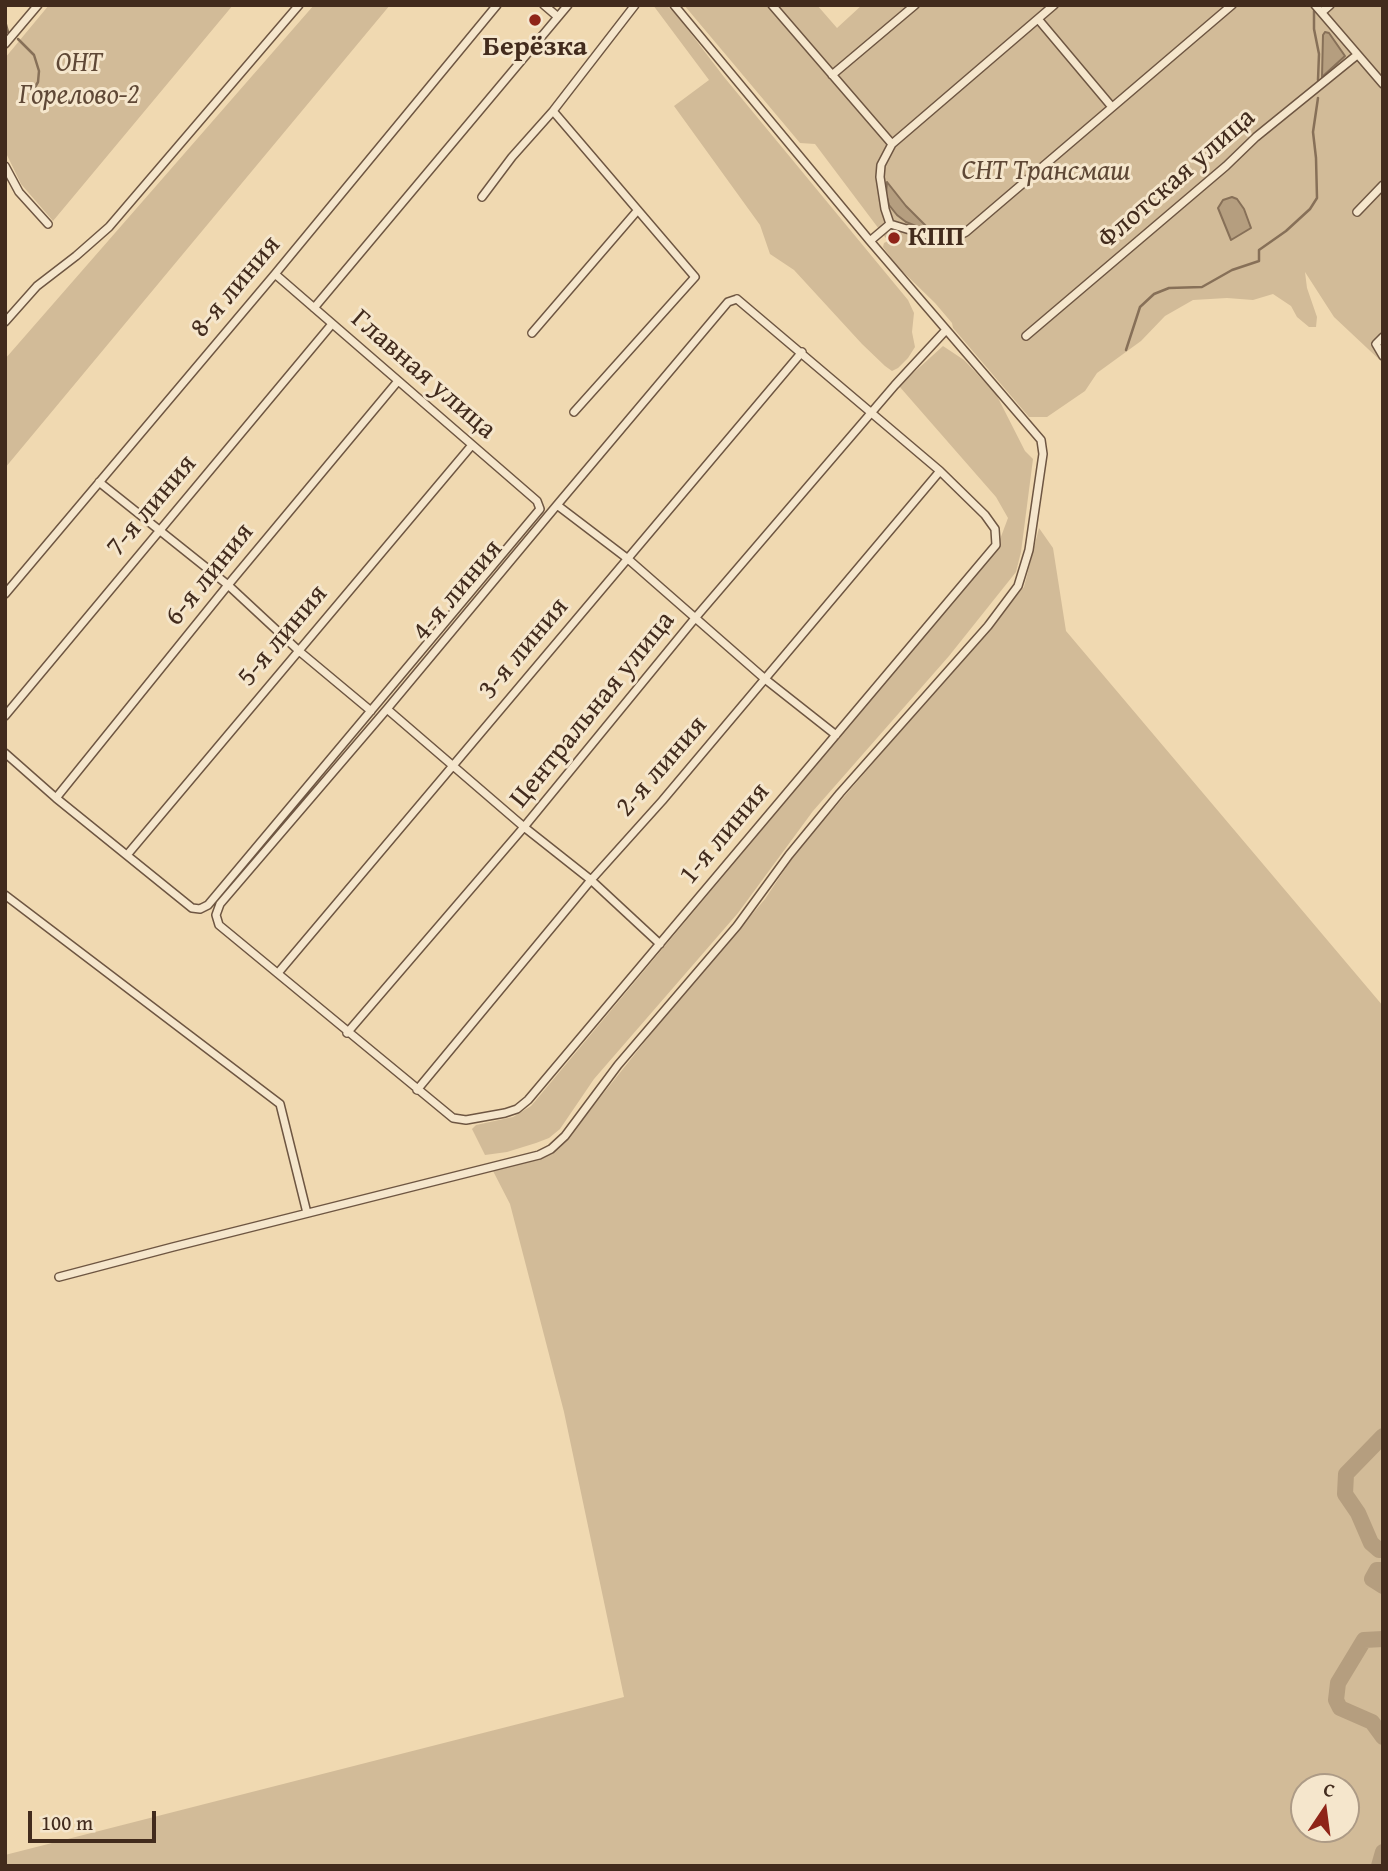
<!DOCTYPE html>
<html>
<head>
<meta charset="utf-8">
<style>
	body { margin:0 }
	#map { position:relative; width:1388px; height:1871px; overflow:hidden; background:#f0d9b1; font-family:"Gentium Book Plus",serif }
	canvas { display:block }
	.frame { position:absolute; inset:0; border:7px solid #422b1d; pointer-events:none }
	.north { position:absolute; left:1290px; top:1773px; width:70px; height:70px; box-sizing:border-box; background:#f5e6cc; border:2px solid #ad9b86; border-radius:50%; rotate:13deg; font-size:19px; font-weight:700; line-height:28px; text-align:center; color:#422b1d }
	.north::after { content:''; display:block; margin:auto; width:24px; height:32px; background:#8f2418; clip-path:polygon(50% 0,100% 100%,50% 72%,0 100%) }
	.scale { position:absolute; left:28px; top:1811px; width:128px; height:32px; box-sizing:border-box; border:4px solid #422b1d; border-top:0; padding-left:9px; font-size:21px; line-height:24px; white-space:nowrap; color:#422b1d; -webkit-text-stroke:5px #f5e6cc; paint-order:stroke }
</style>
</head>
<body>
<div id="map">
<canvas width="1388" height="1871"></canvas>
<div class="frame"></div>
<div class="north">С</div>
<div class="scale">100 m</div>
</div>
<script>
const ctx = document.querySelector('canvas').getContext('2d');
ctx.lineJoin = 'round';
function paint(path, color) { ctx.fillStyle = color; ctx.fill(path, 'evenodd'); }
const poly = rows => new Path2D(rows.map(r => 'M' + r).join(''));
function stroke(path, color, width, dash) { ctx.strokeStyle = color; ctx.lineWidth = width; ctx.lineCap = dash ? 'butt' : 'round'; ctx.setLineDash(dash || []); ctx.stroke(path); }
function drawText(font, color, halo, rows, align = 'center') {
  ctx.font = font + ' "Gentium Book Plus",serif'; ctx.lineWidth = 6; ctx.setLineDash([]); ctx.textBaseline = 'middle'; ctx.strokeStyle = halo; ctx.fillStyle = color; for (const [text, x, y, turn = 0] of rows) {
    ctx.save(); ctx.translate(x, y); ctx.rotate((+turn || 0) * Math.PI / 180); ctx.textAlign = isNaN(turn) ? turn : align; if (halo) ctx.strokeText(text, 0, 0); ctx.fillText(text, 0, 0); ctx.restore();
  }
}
paint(poly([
	[49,5,233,5,53,221,21,184,5,151,5,58],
	[314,5,390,5,5,468,5,359],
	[653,5,666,5,676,14,724,77,908,300,914,313,912,332,915,347,908,358,898,368,892,371,885,366,862,344,794,270,770,254,760,225,674,106,709,80],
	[684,5,817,5,837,28,862,5,1383,5,1383,363,1334,317,1305,272,1307,288,1317,317,1316,327,1309,327,1297,317,1291,306,1273,294,1253,300,1227,298,1193,300,1165,316,1141,341,1097,373,1085,391,1047,417,1029,417,953,328,952,323,935,303,897,266,883,247,884,243,888,241,815,144,800,143],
	[943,346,964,360,996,394,1025,451,1033,459,1021,552,1016,572,949,656,813,811,738,913,594,1079,560,1129,549,1138,536,1143,507,1152,485,1155,472,1129,476,1125,513,1117,531,1106,996,550,1008,518,996,497,899,386],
	[1039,528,1053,548,1066,631,1383,1006,1383,1866,5,1866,5,1855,624,1697,564,1412,510,1204,492,1169,545,1156,558,1149,566,1140,671,1009,765,899,795,854,1024,587],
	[1304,1787,1346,1787,1346,1829,1304,1829]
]), '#d2bb98');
const water = poly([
	[1325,32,1329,33,1345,56,1322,77,1323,35,1325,32],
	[887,182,906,206,933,233,906,222,897,215,889,205,886,194,887,182],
	[1232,197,1237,199,1244,209,1251,228,1231,240,1218,208,1223,200,1232,197]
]);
paint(water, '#b59e7f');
stroke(water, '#877058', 2);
stroke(poly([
	[5,11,6,5],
	[1314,11,1314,29,1319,54,1318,80],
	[5,21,8,32],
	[18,39,34,55,39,71,38,82,31,94,31,99],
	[1126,350,1140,307,1154,294,1169,288,1202,287,1232,270,1259,261,1259,250,1286,231,1310,209,1317,198,1316,158,1313,132,1318,98]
]), '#877058', 2.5);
stroke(poly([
	[1383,1436,1346,1474,1345,1494,1358,1513,1371,1543,1379,1550,1383,1550],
	[1383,1570,1377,1570,1372,1579,1383,1586],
	[1383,1639,1364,1640,1338,1683,1336,1700,1340,1708,1372,1722,1383,1737],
	[1379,1866,1383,1852]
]), '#b59e7f', 16);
const minor = poly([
	[544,5,558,17],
	[772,5,892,144],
	[1315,5,1383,84],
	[1322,12,1330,5],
	[1038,19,1112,107],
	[5,44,38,5],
	[832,75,915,5],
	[553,111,695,277,574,412],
	[5,166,19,192,48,224],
	[482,197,512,157,553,111,635,5],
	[1357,212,1383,185],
	[890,224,943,240,952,239,966,232,1232,5],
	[870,241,890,224,885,209,880,177,881,165,892,144,1054,5],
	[737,299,940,471,985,515,995,529,996,545,528,1100,517,1109,505,1113,466,1120,453,1118,219,925,216,915,220,904,387,709,557,505,728,302,737,299],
	[314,308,568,5],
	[5,322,37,286,76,256,109,227,299,5],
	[532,333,637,211],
	[1026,336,1226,166,1256,137,1357,55],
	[1383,337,1376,344,1383,356],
	[99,482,228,585,299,651,371,711],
	[557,505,628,559,765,679,836,735],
	[5,594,275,274,497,5],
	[387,709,524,827,591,880,660,944],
	[5,716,332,324],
	[5,753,56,798,192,908,200,909,208,905,540,509,537,501,275,274],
	[56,798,228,585,398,381],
	[127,855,472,445],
	[5,895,280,1104,307,1213],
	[278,973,802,352],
	[347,1033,524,827,696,617,895,385,946,330],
	[417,1090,591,880,662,801,940,471],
	[59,1277,173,1247,539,1155,551,1149,565,1136,618,1065,737,926,789,855,840,793,988,626,1018,586,1029,550,1043,454,1041,440,870,241,674,5]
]);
stroke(minor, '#6e5642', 10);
stroke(minor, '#f5e6cc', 7);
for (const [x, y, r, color] of [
	[535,20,7,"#8f2418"],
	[894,238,7,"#8f2418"]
]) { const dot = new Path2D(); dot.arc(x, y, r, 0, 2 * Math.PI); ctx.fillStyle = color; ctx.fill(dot); stroke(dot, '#f5e6cc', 2.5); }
drawText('bold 28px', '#422b1d', '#f5e6cc', [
	["Берёзка",535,48],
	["КПП",908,238,"left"]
]);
drawText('italic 28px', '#5f4836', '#f5e6cc', [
	["ОНТ",79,64],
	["Горелово-2",79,96],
	["СНТ Трансмаш",1046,172]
]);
drawText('28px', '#422b1d', '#f5e6cc', [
	["Флотская улица",1177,179,-41],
	["8-я линия",236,287,-50],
	["Главная улица",423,375,41],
	["7-я линия",152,506,-50],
	["6-я линия",210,575,-51],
	["4-я линия",458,591,-50],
	["5-я линия",283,636,-50],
	["3-я линия",524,649,-50],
	["Центральная улица",593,710,-51],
	["2-я линия",662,767,-49],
	["1-я линия",725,834,-50]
]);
</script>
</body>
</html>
